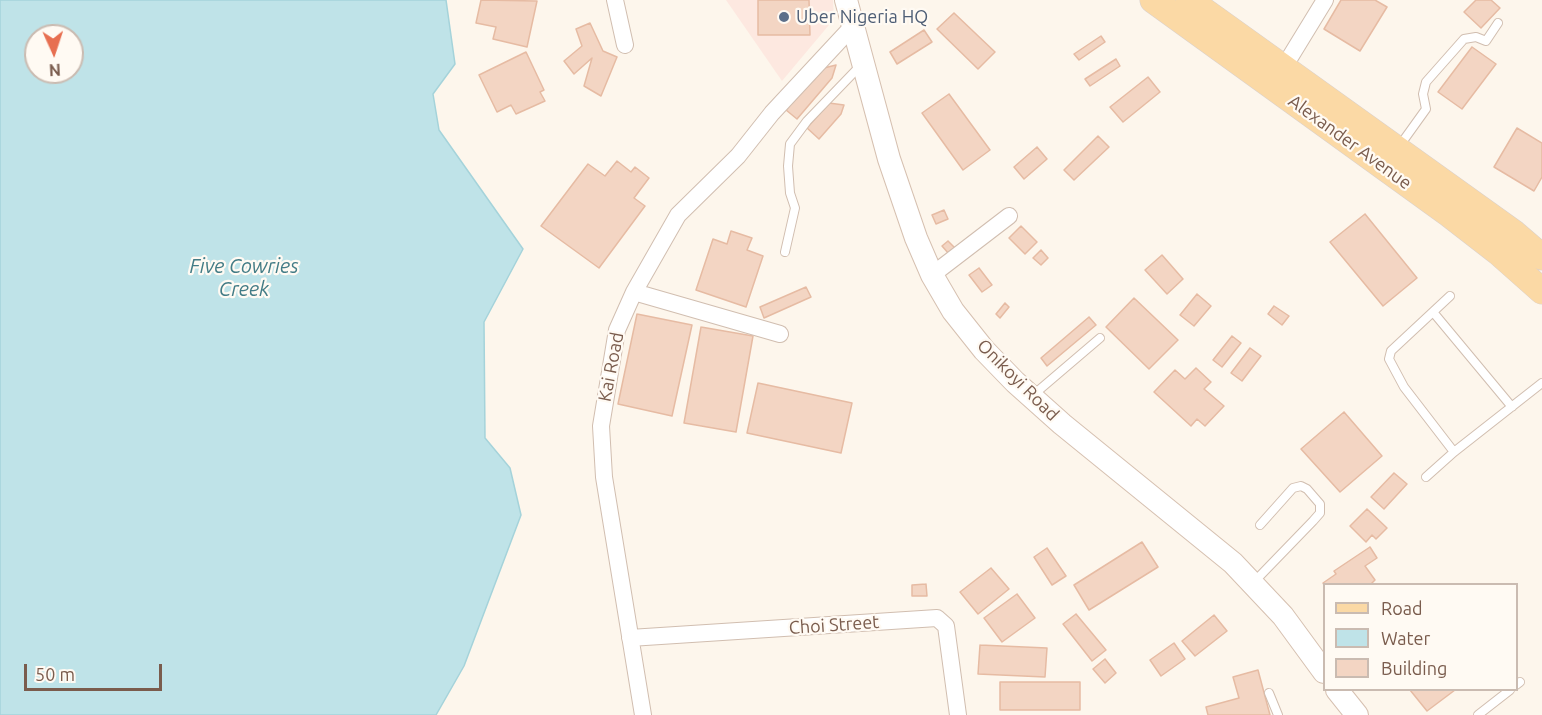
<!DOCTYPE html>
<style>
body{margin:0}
#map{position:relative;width:1542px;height:715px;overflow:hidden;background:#fdf6ec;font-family:Ubuntu,sans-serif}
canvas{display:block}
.legend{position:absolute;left:1323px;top:583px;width:195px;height:108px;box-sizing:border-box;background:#fffaf3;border:2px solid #cabbb1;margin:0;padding:8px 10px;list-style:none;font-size:18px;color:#7a5c4d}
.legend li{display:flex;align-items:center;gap:12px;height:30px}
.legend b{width:30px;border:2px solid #cabbb1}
.north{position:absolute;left:24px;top:24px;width:60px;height:60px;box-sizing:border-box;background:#fffaf3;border:2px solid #cabbb1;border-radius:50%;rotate:177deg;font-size:16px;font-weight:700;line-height:24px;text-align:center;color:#7a5c4d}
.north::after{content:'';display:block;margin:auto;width:21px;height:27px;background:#e76f51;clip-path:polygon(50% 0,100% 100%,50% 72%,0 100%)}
.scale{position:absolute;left:24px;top:664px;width:138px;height:27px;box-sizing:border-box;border:3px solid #7a5c4d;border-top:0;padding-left:8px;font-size:18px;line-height:21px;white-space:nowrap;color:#7a5c4d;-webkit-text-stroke:4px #fffaf3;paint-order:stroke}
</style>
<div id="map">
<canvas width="1542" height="715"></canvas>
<ul class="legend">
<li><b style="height:8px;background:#fbd9a5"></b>Road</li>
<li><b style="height:16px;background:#bfe3e8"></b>Water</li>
<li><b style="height:16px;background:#f3d5c3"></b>Building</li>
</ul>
<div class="north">N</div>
<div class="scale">50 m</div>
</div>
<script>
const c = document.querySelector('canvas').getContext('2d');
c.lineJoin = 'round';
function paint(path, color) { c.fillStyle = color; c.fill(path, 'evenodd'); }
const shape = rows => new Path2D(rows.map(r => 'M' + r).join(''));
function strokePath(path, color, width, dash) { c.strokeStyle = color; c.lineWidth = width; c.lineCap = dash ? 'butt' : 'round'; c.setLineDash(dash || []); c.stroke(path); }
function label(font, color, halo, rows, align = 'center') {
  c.font = font + ' Ubuntu,sans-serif'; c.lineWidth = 4.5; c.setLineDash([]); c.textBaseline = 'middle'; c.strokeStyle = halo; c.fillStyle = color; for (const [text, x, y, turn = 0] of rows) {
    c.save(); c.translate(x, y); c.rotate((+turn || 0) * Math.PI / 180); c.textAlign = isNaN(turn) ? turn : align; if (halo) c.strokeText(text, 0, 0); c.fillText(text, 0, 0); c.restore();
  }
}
paint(shape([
 [726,0,833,0,834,19,782,81]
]), '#fde8e0');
const water = shape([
 [0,0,446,0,455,64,433,94,439,130,523,249,484,322,485,438,510,468,521,515,464,666,436,715,0,715,0,0],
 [36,36,72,36,72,72,36,72,36,36]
]);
paint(water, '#bfe3e8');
strokePath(water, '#a5d3da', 1.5);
const building = shape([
 [481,0,537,1,527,47,493,39,496,27,476,23,481,0],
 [758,0,809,0,810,35,758,35,758,0],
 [1341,0,1375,0,1387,7,1360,51,1324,29,1341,0],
 [1476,0,1491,0,1500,8,1481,28,1464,12,1476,0],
 [954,13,995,52,978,69,937,29,954,13],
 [590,23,603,51,617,57,601,96,584,86,592,58,574,74,564,61,582,46,576,29,590,23],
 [924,30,932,42,897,64,890,52,924,30],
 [1101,36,1105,42,1079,60,1074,54,1101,36],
 [1472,47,1496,64,1462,109,1438,92,1472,47],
 [526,52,544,90,540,92,545,101,516,114,511,105,497,112,479,75,526,52],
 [1116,59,1120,66,1090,86,1085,79,1116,59],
 [836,65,832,78,797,119,786,110,820,69,836,65],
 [1148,77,1160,92,1123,122,1110,107,1148,77],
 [949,94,990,150,963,170,922,113,949,94],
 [829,103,844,105,841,114,819,139,807,128,829,103],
 [1517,128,1542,143,1542,177,1534,191,1494,167,1517,128],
 [1098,136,1109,147,1074,180,1064,170,1098,136],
 [1037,147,1047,159,1024,179,1014,167,1037,147],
 [617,161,631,172,635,167,649,178,634,198,645,206,599,268,541,226,588,164,605,176,617,161],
 [944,210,948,219,936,224,932,215,944,210],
 [1365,214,1417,278,1383,306,1330,242,1365,214],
 [1021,226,1037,242,1025,254,1009,238,1021,226],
 [731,231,752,238,747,250,763,256,746,307,696,290,713,239,727,244,731,231],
 [948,241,956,249,949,254,942,246,948,241],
 [1041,250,1048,258,1041,265,1033,258,1041,250],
 [1162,255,1183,279,1167,294,1145,270,1162,255],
 [979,268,992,285,982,292,969,275,979,268],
 [806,287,811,297,764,318,760,307,806,287],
 [1197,294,1211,306,1194,326,1180,315,1197,294],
 [1134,298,1178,340,1149,369,1106,327,1134,298],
 [1005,303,1009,307,1000,318,996,314,1005,303],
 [1274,306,1289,316,1282,325,1268,314,1274,306],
 [637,314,692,325,672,416,618,404,637,314],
 [1089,317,1096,325,1047,366,1041,358,1089,317],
 [701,327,753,336,736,432,684,423,701,327],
 [1232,336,1241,343,1222,367,1213,360,1232,336],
 [1250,348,1261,356,1242,381,1231,373,1250,348],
 [1196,368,1211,382,1204,389,1224,406,1205,426,1197,419,1191,426,1154,392,1175,370,1185,379,1196,368],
 [758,383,852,403,841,453,747,433,758,383],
 [1344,412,1382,456,1340,492,1301,449,1344,412],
 [1394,473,1407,484,1384,509,1371,497,1394,473],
 [1367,509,1387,528,1376,539,1372,535,1366,542,1350,526,1367,509],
 [1142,542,1158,567,1089,610,1074,585,1142,542],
 [1370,547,1377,558,1365,566,1375,580,1371,584,1324,585,1323,583,1336,574,1334,571,1370,547],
 [1047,548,1066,576,1052,585,1034,557,1047,548],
 [991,568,1009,589,978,614,960,592,991,568],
 [926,584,927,596,912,596,912,585,926,584],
 [1017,594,1035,618,1002,642,984,618,1017,594],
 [1076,614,1106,650,1092,661,1063,624,1076,614],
 [1214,615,1227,631,1195,656,1182,641,1214,615],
 [1174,643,1185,659,1161,676,1150,660,1174,643],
 [980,645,1047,648,1045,677,978,674,980,645],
 [1105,659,1116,673,1105,683,1093,669,1105,659],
 [1258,670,1270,715,1208,715,1206,707,1239,698,1233,677,1258,670],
 [1000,682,1080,682,1080,710,1000,710,1000,682],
 [1410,690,1455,690,1427,711,1410,690]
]);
paint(building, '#f3d5c3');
strokePath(building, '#e6bba3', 1.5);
const lane = shape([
 [1398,148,1426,109,1423,94,1426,82,1464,39,1476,37,1486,41,1498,23],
 [785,252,795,208,790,193,788,166,790,144,807,121,861,65],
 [1450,296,1391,351,1389,359,1404,387,1454,452],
 [1433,312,1512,407],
 [1032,396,1100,338],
 [1426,477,1454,452,1542,383],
 [1253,583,1313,521,1320,513,1320,504,1307,489,1301,486,1293,488,1260,525],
 [1516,685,1520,682],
 [1269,693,1278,715],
 [1478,715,1510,690]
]);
const street = shape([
 [615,0,625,45],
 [1284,67,1325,0],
 [932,275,1009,216],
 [634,292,780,334],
 [630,638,937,618,946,626,958,715],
 [643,715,604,477,601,426,617,330,634,292,678,215,738,156,772,113,852,27]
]);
const secondary = shape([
 [846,0,889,159,916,238,932,275,953,311,984,350,1015,382,1062,424,1233,563,1283,616,1324,672],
 [1337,690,1357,715]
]);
const primary = shape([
 [1153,0,1449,214,1498,252,1542,291],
 [1189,0,1514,233,1542,257]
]);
strokePath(lane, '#d1beb0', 10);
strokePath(street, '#d1beb0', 18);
strokePath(secondary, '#d6c0b0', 24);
strokePath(primary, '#dad1cd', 27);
strokePath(lane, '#fff', 8);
strokePath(street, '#fff', 16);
strokePath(secondary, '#fff', 22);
strokePath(primary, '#fbd9a5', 26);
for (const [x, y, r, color] of [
 [784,17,6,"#5c6f8a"]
]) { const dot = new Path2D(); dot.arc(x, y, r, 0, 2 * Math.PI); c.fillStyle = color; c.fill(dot); strokePath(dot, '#fffaf3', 2); }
label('18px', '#4e5e75', '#fffaf3', [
 ["Uber Nigeria HQ",796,17]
], 'left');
label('18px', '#7a5c4d', '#fffaf3', [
 ["Alexander Avenue",1350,142,36],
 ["Kai Road",611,367,-79],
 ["Onikoyi Road",1018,380,45],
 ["Choi Street",834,625,-4]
]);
label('italic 20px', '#437c86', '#fffaf3', [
 ["Five Cowries",244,266],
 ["Creek",244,289]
]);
</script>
